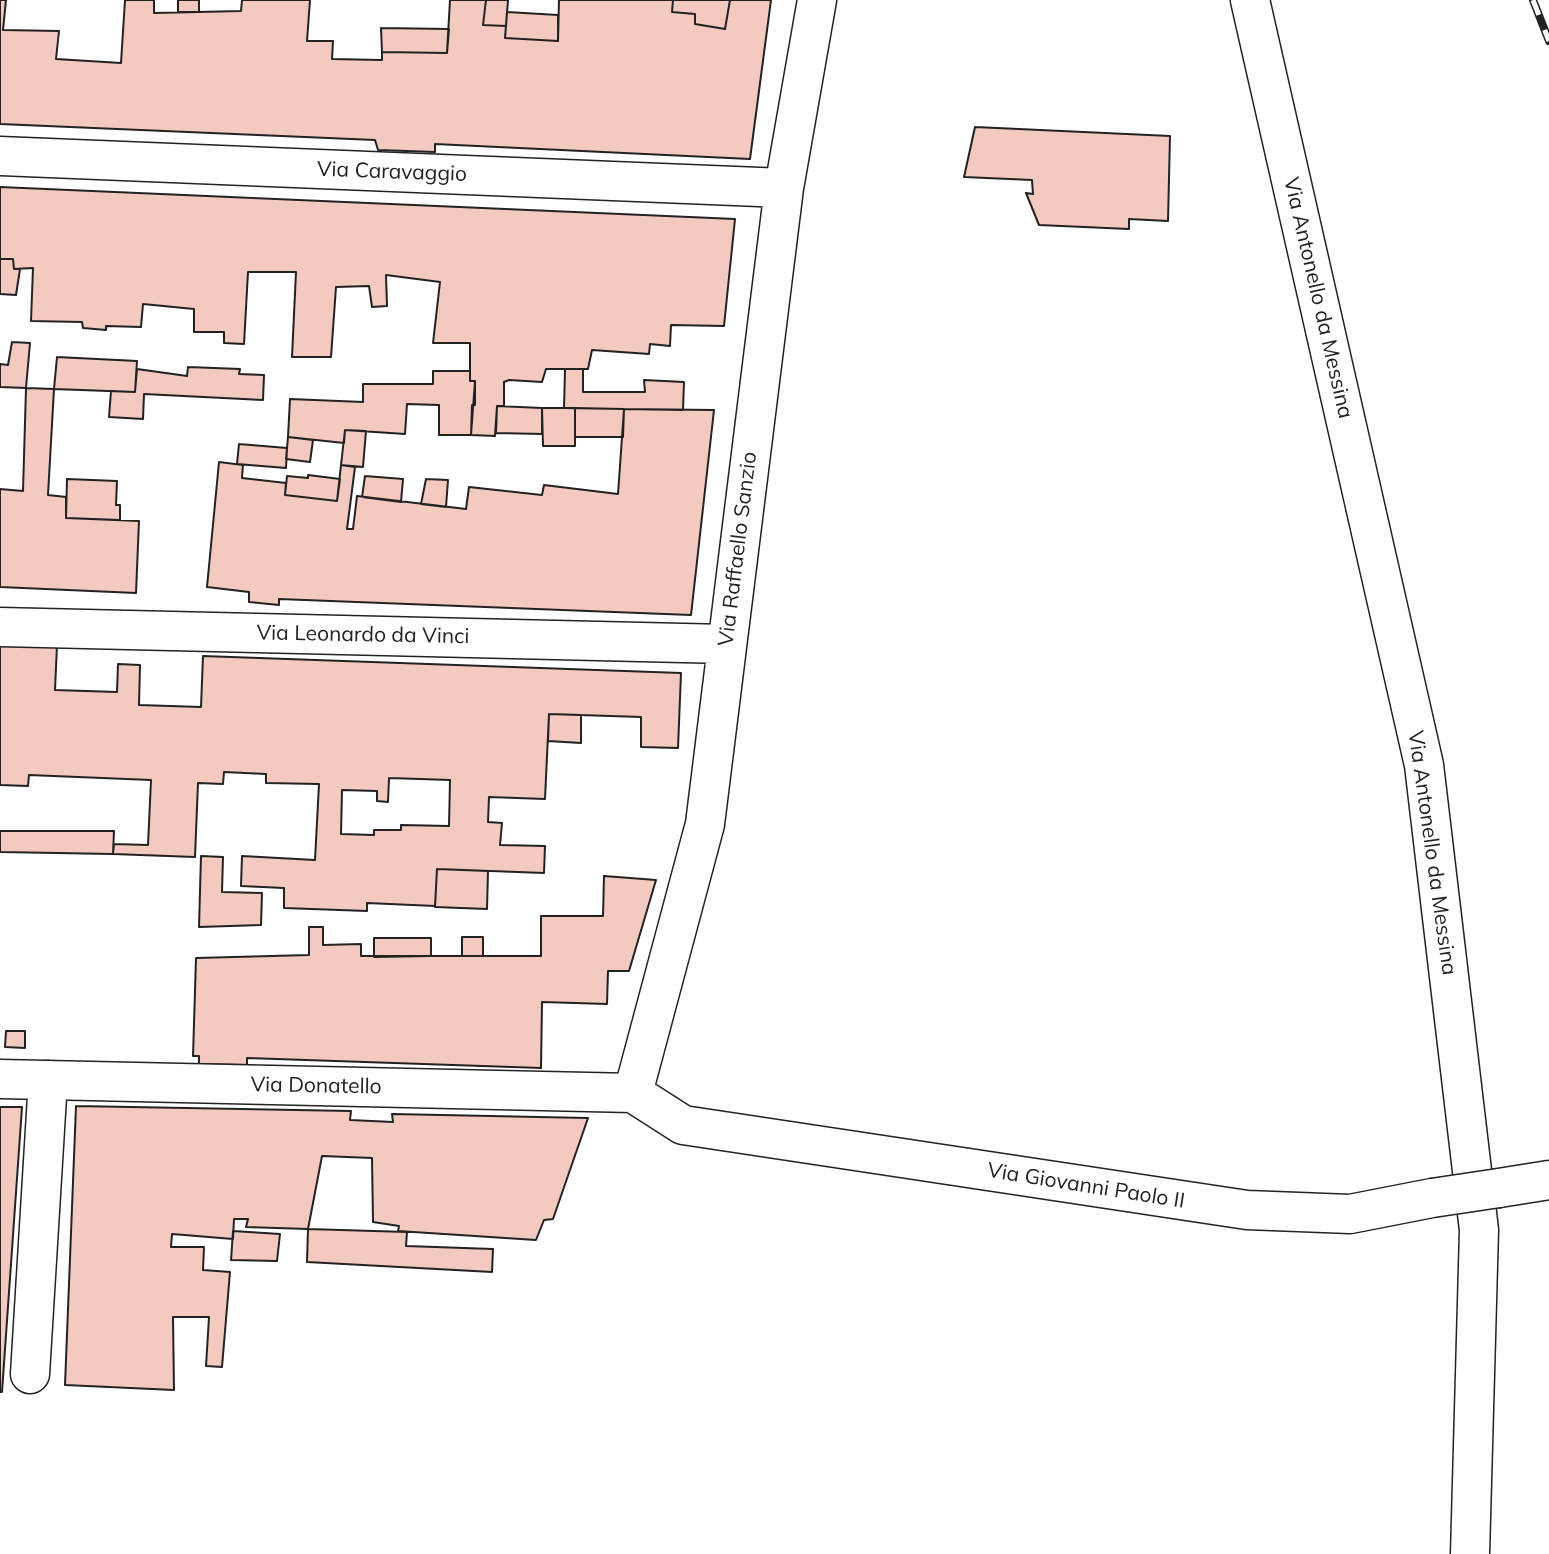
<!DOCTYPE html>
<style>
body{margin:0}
canvas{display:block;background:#fff}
</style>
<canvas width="1549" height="1554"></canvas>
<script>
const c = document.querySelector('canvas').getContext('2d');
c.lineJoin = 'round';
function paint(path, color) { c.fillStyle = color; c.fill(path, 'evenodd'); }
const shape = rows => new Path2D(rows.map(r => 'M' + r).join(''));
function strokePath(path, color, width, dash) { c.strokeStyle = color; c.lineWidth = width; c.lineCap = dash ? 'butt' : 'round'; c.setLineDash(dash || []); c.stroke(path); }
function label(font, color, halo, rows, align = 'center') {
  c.font = font + ' Mulish,sans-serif'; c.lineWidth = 5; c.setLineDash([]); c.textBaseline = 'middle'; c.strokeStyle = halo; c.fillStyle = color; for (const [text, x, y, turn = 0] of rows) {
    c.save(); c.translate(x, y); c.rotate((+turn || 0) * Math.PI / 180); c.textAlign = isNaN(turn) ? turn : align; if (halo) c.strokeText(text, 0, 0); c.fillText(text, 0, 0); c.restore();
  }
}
const building = shape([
 [0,0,6,0,3,30,59,31,56,59,121,63,125,0,154,0,154,13,241,11,242,0,310,0,307,41,333,41,332,59,382,60,382,52,447,53,450,0,486,0,483,25,506,26,505,38,558,41,559,0,673,0,672,12,695,14,695,24,725,29,730,0,771,0,750,159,435,144,435,152,378,150,375,140,0,124,0,0],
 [178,0,199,0,199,12,178,12,178,0],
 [486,0,508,0,506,26,483,25,486,0],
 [673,0,730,0,725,29,695,24,695,14,672,12,673,0],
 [507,12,558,15,558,41,505,38,507,12],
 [381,28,449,29,447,53,382,52,381,28],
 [975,127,1170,136,1168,221,1129,219,1129,229,1039,225,1026,193,1033,194,1032,180,964,177,975,127],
 [0,187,735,219,724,326,671,325,670,346,650,344,649,354,592,350,588,369,546,369,542,382,509,380,504,382,504,406,497,406,495,436,471,435,472,405,475,405,475,381,470,381,470,343,433,343,440,282,386,275,387,306,372,307,369,286,336,287,331,357,292,357,296,272,248,272,244,344,224,343,224,332,194,332,194,309,143,304,141,327,106,326,106,330,83,328,82,322,31,321,33,268,14,269,13,259,0,259,0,187],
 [0,259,13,259,14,269,20,269,16,295,0,294,0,259],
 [12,342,30,343,26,388,0,387,0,364,8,365,12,342],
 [57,357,137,361,135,392,54,389,57,357],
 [188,367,240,369,239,374,264,375,263,400,144,394,143,419,109,417,111,391,135,392,137,369,187,376,188,367],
 [565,369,583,369,583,392,645,392,644,380,684,382,683,410,564,408,565,369],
 [433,371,470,371,470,381,475,381,471,435,439,435,439,405,407,404,405,434,345,430,344,443,288,437,290,399,363,402,363,384,433,384,433,371],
 [26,388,54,389,48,495,66,497,66,518,139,521,136,593,0,587,0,489,23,491,26,388],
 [497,406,542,408,542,434,496,433,497,406],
 [542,408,575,408,575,446,543,446,542,408],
 [575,408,624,409,623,437,575,437,575,408],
 [624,409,714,410,691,615,279,599,279,605,249,602,249,592,207,587,219,462,243,465,242,478,286,483,285,495,337,501,341,465,355,467,347,529,353,529,357,496,466,509,469,487,542,495,544,485,618,494,624,409],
 [345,430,366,431,363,467,341,465,345,430],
 [288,437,313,440,310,462,286,459,288,437],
 [239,444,287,448,286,468,237,464,239,444],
 [308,475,340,479,337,501,285,495,287,476,308,478,308,475],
 [365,476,403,479,401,502,362,497,365,476],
 [67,479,117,481,116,505,120,505,120,520,66,518,67,479],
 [426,479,448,480,446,507,421,504,426,479],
 [0,643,57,645,55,690,117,692,118,664,140,665,139,705,201,707,203,656,681,673,678,748,641,747,641,717,549,714,545,799,489,797,488,822,502,823,500,845,545,846,544,873,437,869,435,906,367,903,367,911,284,908,284,888,241,886,242,856,315,860,319,784,266,783,266,774,224,772,223,784,198,783,195,857,113,854,114,844,148,845,151,780,29,775,28,786,0,785,0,643],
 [389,778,450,780,449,826,401,825,401,830,374,830,374,835,341,834,342,790,377,791,377,801,388,802,389,778],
 [549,714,581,715,581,743,548,741,549,714],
 [0,831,114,831,113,854,0,852,0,831],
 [201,856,223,857,222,892,262,893,261,925,199,927,201,856],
 [437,869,488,871,487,909,435,907,437,869],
 [604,876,656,880,629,971,608,971,607,1004,542,1002,541,1068,247,1058,247,1065,199,1064,199,1056,193,1056,196,958,309,955,309,927,323,927,323,945,361,944,361,956,541,956,541,916,603,916,604,876],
 [462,937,483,937,483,956,462,956,462,937],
 [374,938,431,938,431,956,374,957,374,938],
 [6,1031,25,1031,25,1048,5,1047,6,1031],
 [76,1106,351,1111,350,1120,393,1122,392,1114,588,1118,553,1219,544,1220,536,1240,398,1231,399,1226,373,1222,372,1158,322,1156,308,1229,246,1227,248,1219,234,1219,233,1239,172,1234,171,1247,204,1247,203,1270,230,1272,222,1367,206,1366,209,1317,173,1317,174,1390,65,1385,76,1106],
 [0,1107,22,1107,2,1392,0,1392,0,1107],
 [308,1229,407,1232,406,1246,493,1249,492,1272,307,1262,308,1229],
 [233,1231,280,1234,277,1261,231,1260,233,1231]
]);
paint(building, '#f3c9c0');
strokePath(building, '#222', 2);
const minor = shape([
 [1250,0,1424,765,1479,1230,1470,1554],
 [0,156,784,188],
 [0,627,726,644],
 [0,1079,633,1093],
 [633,1093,705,824,784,188,817,0],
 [633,1093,683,1125,1247,1210,1350,1214,1432,1198],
 [1499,1188,1549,1180],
 [30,1374,48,1080]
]);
strokePath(minor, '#222', 41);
strokePath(minor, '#fff', 38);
const rail = shape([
 [1533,0,1549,41]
]);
strokePath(rail, '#222', 8);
strokePath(rail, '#fff', 5, [16]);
const minorBridge = shape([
 [1432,1198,1499,1188]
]);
strokePath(minorBridge, '#222', 41, []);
strokePath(minorBridge, '#fff', 38);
label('21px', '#222', '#fff', [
 ["Via Caravaggio",392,172,2],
 ["Via Antonello da Messina",1318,298,77],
 ["Via Raffaello Sanzio",738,549,-83],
 ["Via Leonardo da Vinci",363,635,1],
 ["Via Antonello da Messina",1432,853,82],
 ["Via Donatello",316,1086,1],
 ["Via Giovanni Paolo II",1086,1186,9]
]);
</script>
